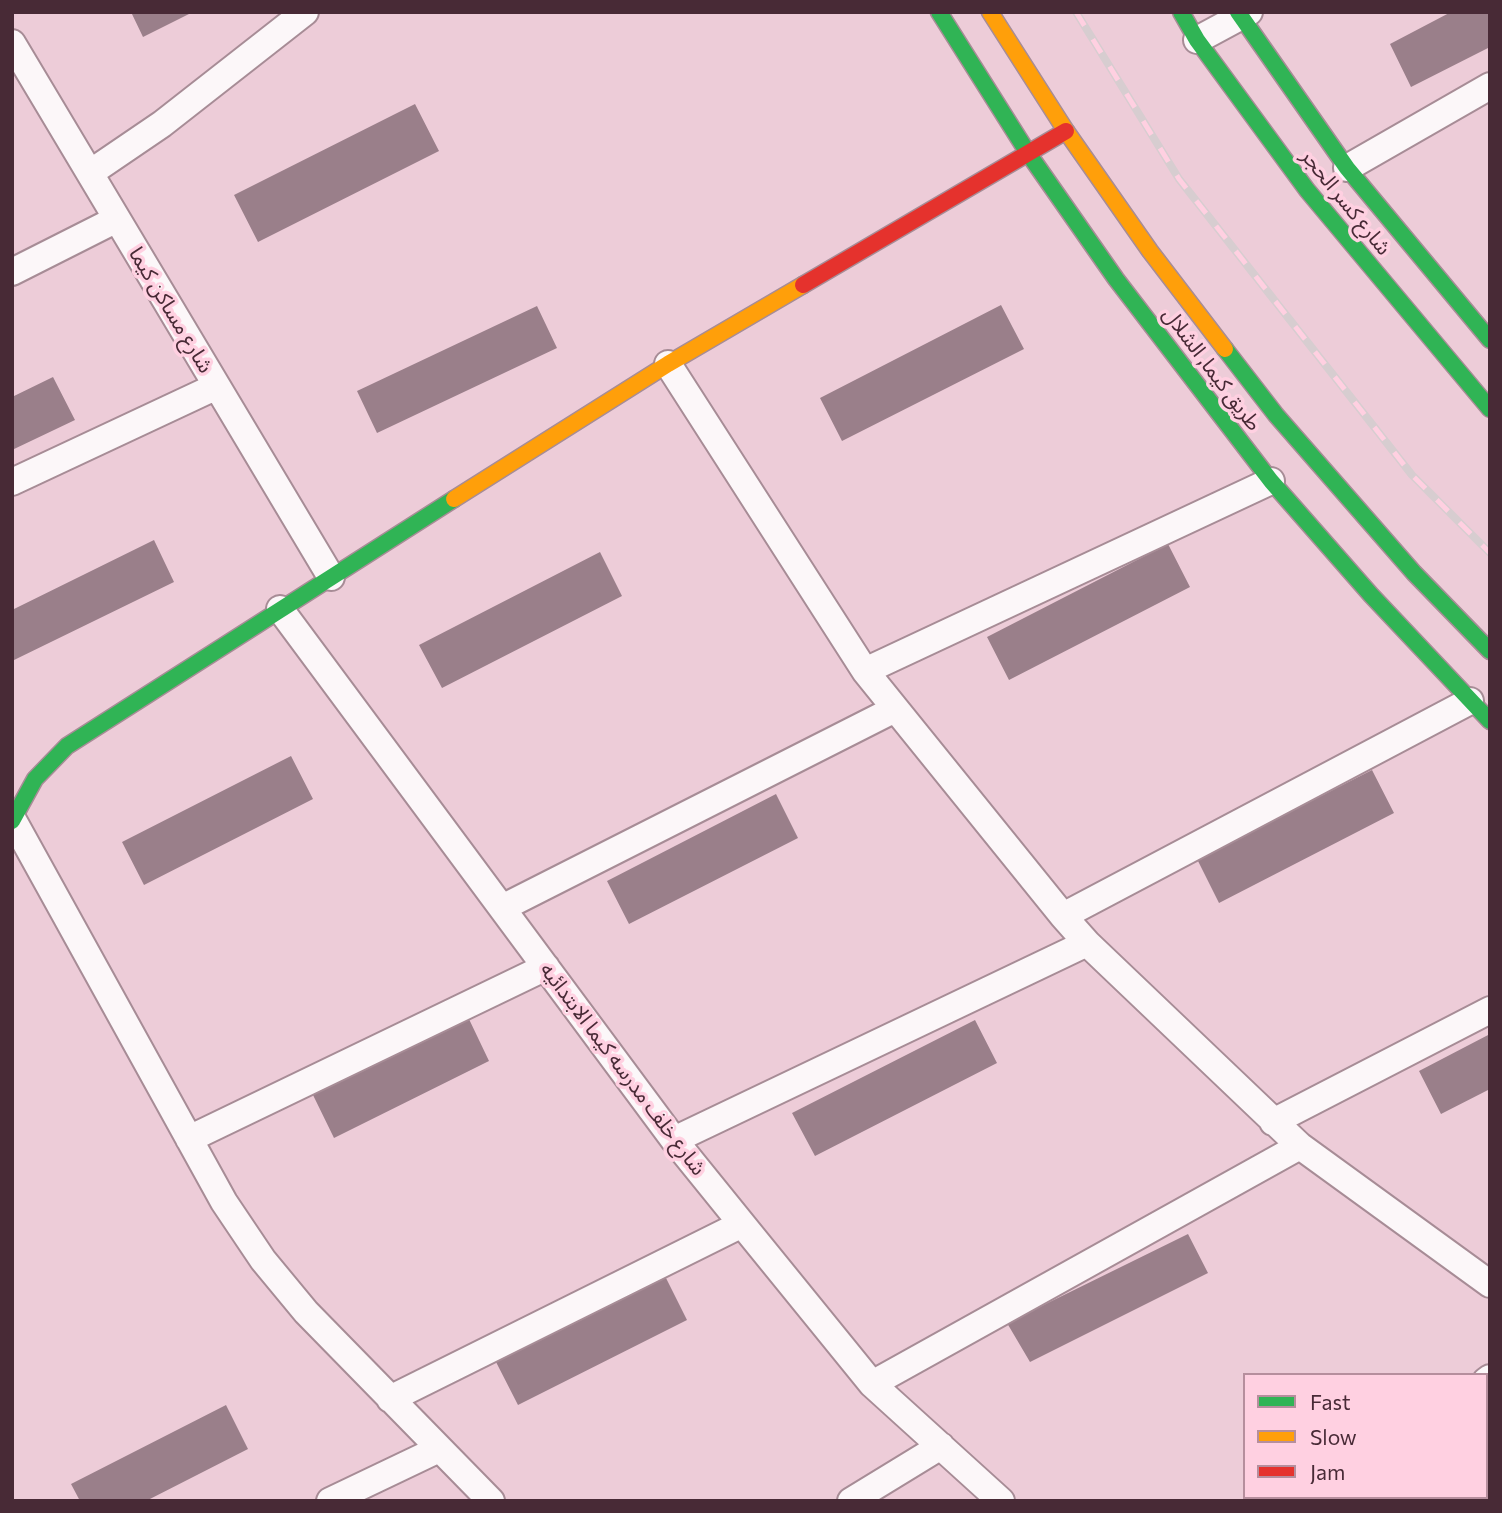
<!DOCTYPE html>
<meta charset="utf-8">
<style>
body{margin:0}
#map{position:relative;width:1502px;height:1513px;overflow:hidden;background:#edccd8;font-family:Commissioner,sans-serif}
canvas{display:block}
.frame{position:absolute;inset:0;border:14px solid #482a36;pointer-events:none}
.legend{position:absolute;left:1243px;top:1373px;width:245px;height:126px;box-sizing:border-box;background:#ffd0e1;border:2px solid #b68e9d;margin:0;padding:9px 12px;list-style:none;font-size:21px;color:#482a36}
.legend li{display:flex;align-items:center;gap:14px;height:35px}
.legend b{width:35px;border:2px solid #b68e9d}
</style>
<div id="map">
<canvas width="1502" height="1513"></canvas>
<div class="frame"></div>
<ul class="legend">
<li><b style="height:9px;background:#30b455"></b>Fast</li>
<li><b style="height:9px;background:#ff9f0a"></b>Slow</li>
<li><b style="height:9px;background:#e5322d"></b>Jam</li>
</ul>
</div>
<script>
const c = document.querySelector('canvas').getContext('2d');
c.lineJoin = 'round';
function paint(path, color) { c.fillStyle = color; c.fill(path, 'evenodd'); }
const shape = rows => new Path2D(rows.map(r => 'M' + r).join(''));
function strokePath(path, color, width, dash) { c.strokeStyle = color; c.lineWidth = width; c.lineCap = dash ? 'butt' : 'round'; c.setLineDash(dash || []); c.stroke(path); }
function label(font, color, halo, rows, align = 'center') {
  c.font = font + ' Commissioner,"Noto Sans Arabic",sans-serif'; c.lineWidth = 7; c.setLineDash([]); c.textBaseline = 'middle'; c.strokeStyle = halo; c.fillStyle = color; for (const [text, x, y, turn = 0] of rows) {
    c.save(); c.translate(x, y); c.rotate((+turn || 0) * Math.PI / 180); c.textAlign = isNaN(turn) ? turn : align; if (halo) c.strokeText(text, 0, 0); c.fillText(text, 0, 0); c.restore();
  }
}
paint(shape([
 [131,12,193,12,143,37],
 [1451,12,1490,12,1490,47,1411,87,1390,44],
 [415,104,439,151,258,242,234,195],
 [1001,305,1024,349,842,441,820,398],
 [537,306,557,348,377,433,357,391],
 [53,377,75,420,12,450,12,397],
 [154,540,174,582,12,661,12,610],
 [1168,544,1190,587,1009,680,987,637],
 [600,552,622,596,442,688,419,645],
 [291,756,313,799,144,885,122,842],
 [1372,770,1394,813,1219,903,1197,859],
 [776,794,798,838,629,924,607,881],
 [468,1017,489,1061,334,1138,313,1095],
 [975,1020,997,1063,815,1156,792,1113],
 [1490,1034,1490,1089,1441,1114,1419,1071],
 [1188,1234,1208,1273,1030,1362,1007,1323],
 [665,1276,687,1320,518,1405,496,1362],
 [226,1405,248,1449,146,1501,80,1501,71,1484],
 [1336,1497,1444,1497,1437,1501,1329,1501]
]), '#9a7f8a');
const street = shape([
 [1197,40,1249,12],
 [12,43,331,577],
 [1347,168,1490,86],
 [90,173,162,124,305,12],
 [12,272,117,219],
 [668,364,865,671,1063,916,1087,943,1300,1146,1490,1284],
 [12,482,217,386],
 [280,609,674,1140,742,1224,872,1384,1001,1501],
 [865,671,1271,481],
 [13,820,224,1202,263,1260,306,1312,491,1501],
 [502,908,895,709],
 [1063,916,1470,701],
 [1273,1122,1490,1010],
 [189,1139,546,967],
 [674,1140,1087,943],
 [1486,1381,1490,1378],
 [872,1384,1300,1146],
 [390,1399,742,1224],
 [330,1501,439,1449],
 [851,1501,941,1446],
 [1299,1501,1305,1497]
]);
const fast = shape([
 [939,12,1028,153,1116,279,1271,481,1371,595,1490,721],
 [1181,12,1197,40,1307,190,1490,409],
 [1238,12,1347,168,1490,340],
 [1225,349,1276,415,1414,573,1490,651],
 [12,821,35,779,67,746,454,499]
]);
const slow = shape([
 [990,12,1066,131,1150,251,1225,349],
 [454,499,668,364,803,285]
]);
const jam = shape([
 [803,285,1066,131]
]);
strokePath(street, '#a78c96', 30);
strokePath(fast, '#a78c96', 19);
strokePath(slow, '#a78c96', 19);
strokePath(jam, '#a78c96', 19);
strokePath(street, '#fcf7f9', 26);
strokePath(fast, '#30b455', 16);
strokePath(slow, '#ff9f0a', 16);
strokePath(jam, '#e5322d', 16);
const rail = shape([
 [1076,12,1179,179,1412,475,1490,553]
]);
strokePath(rail, '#d7cdd0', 8);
strokePath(rail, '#ffd0e1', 5, [16]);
label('21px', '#482a36', '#ffd0e1', [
 ["شارع كسر الحجر",1346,202,51],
 ["شارع مساكن كيما",171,310,59],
 ["طريق كيما, الشلال",1212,369,53],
 ["شارع خلف مدرسه كيما الابتدائيه",623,1069,53]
]);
</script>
